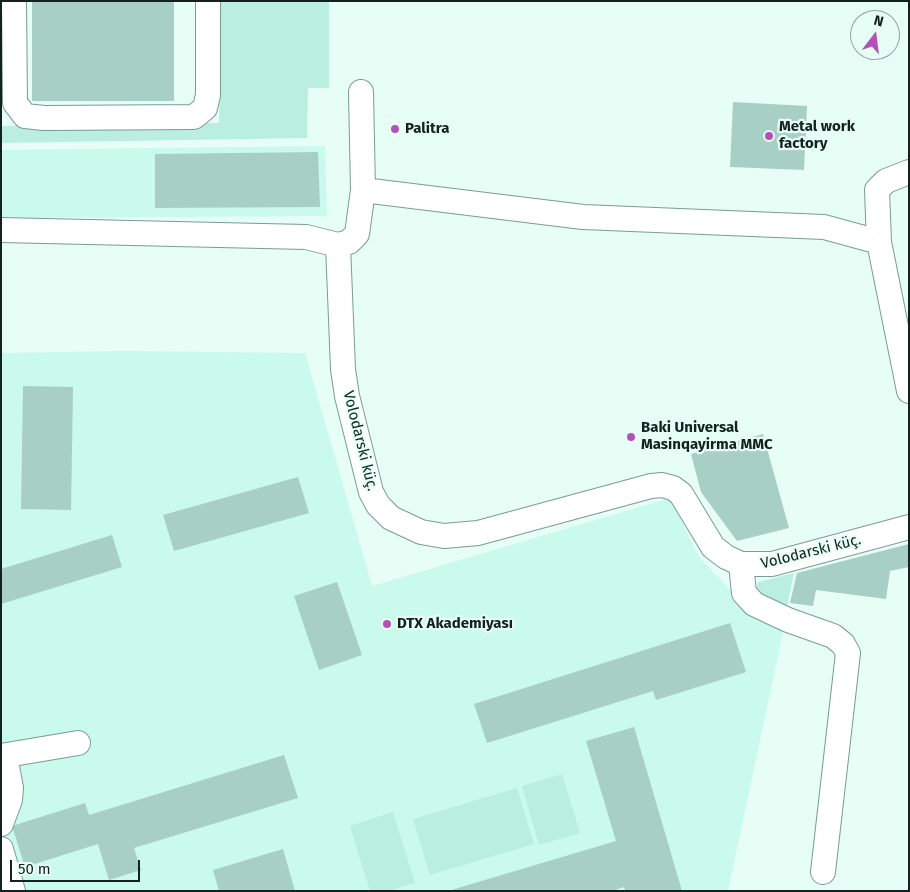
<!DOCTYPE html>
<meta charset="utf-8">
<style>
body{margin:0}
#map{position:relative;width:910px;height:892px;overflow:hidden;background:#e6fef6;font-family:"Fira Sans",sans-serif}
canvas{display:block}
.frame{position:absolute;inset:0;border:2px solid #13221e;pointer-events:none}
.north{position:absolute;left:850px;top:10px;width:50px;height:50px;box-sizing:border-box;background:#e6fef6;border:1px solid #92a6a0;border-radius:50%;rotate:15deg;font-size:14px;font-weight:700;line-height:20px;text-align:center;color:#13221e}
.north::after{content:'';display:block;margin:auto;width:18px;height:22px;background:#b251b8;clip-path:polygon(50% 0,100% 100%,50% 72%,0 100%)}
.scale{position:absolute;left:10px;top:860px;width:130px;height:22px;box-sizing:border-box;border:2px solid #13221e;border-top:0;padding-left:6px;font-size:15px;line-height:18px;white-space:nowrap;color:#13221e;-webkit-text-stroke:4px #e6fef6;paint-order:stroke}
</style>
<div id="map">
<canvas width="910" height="892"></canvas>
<div class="frame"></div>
<div class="north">N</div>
<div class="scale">50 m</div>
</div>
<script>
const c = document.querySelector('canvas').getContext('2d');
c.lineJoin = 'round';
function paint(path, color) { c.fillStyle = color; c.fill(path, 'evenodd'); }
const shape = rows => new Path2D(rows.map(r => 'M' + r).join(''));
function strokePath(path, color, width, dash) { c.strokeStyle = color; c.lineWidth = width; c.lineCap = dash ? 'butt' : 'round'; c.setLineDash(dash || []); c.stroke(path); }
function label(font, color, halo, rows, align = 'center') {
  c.font = font + ' "Fira Sans",sans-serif'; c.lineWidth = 4.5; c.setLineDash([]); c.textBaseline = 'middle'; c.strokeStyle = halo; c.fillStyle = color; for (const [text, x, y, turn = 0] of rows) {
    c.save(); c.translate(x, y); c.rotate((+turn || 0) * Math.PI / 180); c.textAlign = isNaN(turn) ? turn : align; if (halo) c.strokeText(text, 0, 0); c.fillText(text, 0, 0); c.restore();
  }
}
paint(shape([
 [325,146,327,216,1,218,1,150],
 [124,351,305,353,372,586,670,498,699,557,760,621,784,627,728,891,1,891,1,353]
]), '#c9faeb');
paint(shape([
 [221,1,329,1,329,88,308,88,307,138,1,143,1,126,219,123],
 [794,573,786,611,756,591,758,582],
 [562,774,580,833,539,845,522,786],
 [517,788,534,844,430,875,413,819],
 [393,812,415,883,388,891,370,891,350,826]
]), '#baefe0');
paint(shape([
 [32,1,174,1,174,101,32,101],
 [733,102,807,106,804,170,730,167],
 [318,152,320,207,155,208,155,154],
 [23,386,73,387,71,510,21,509],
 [763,434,789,528,737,541,701,492,691,454],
 [298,477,309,513,174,551,163,515],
 [112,535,122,567,1,604,1,569],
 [909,544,909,567,890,571,886,599,816,590,813,606,790,603,797,573],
 [337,582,362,655,319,670,294,596],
 [730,623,746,672,656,700,653,691,487,743,474,704],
 [634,727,682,891,625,891,624,887,612,891,448,891,616,841,586,741],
 [284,755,298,798,134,848,141,870,109,880,98,844,25,867,12,826,85,803,89,815],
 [283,849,295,891,219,891,213,870]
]), '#a8cfc3');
const minor = shape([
 [14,1,15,103,25,116,44,118,194,117,205,108,208,95,208,1],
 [909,172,886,181,877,190,879,242,909,391],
 [363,190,583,217,824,227,879,242],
 [1,230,306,237,338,245,343,369,347,396,371,492,378,505,391,518,421,532,444,536,478,533,651,486,662,485,673,488,681,494,713,547,726,557,741,564,772,564,909,527],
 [338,245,349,242,357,234,363,190,361,92],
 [741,564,744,593,754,604,788,620,833,636,843,644,848,653,823,872],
 [1,756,78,743],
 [1,824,10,800,11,788,5,756],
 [1,849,13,891]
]);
strokePath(minor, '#789d92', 26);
strokePath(minor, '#fff', 24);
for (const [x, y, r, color] of [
 [395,129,5,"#b251b8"],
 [769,136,5,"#b251b8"],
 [631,437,5,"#b251b8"],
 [387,624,5,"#b251b8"]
]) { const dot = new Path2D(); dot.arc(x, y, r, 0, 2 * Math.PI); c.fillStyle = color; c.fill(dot); strokePath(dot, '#e6fef6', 2); }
label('bold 15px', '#13221e', '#e6fef6', [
 ["Metal work",779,127],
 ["factory",779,144],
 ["Palitra",405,129],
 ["Baki Universal",641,428],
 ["Masinqayirma MMC",641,445],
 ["DTX Akademiyası",397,624]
], 'left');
label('15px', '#13221e', '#e6fef6', [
 ["Volodarski küç.",360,441,76],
 ["Volodarski küç.",811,552,-14]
]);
</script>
